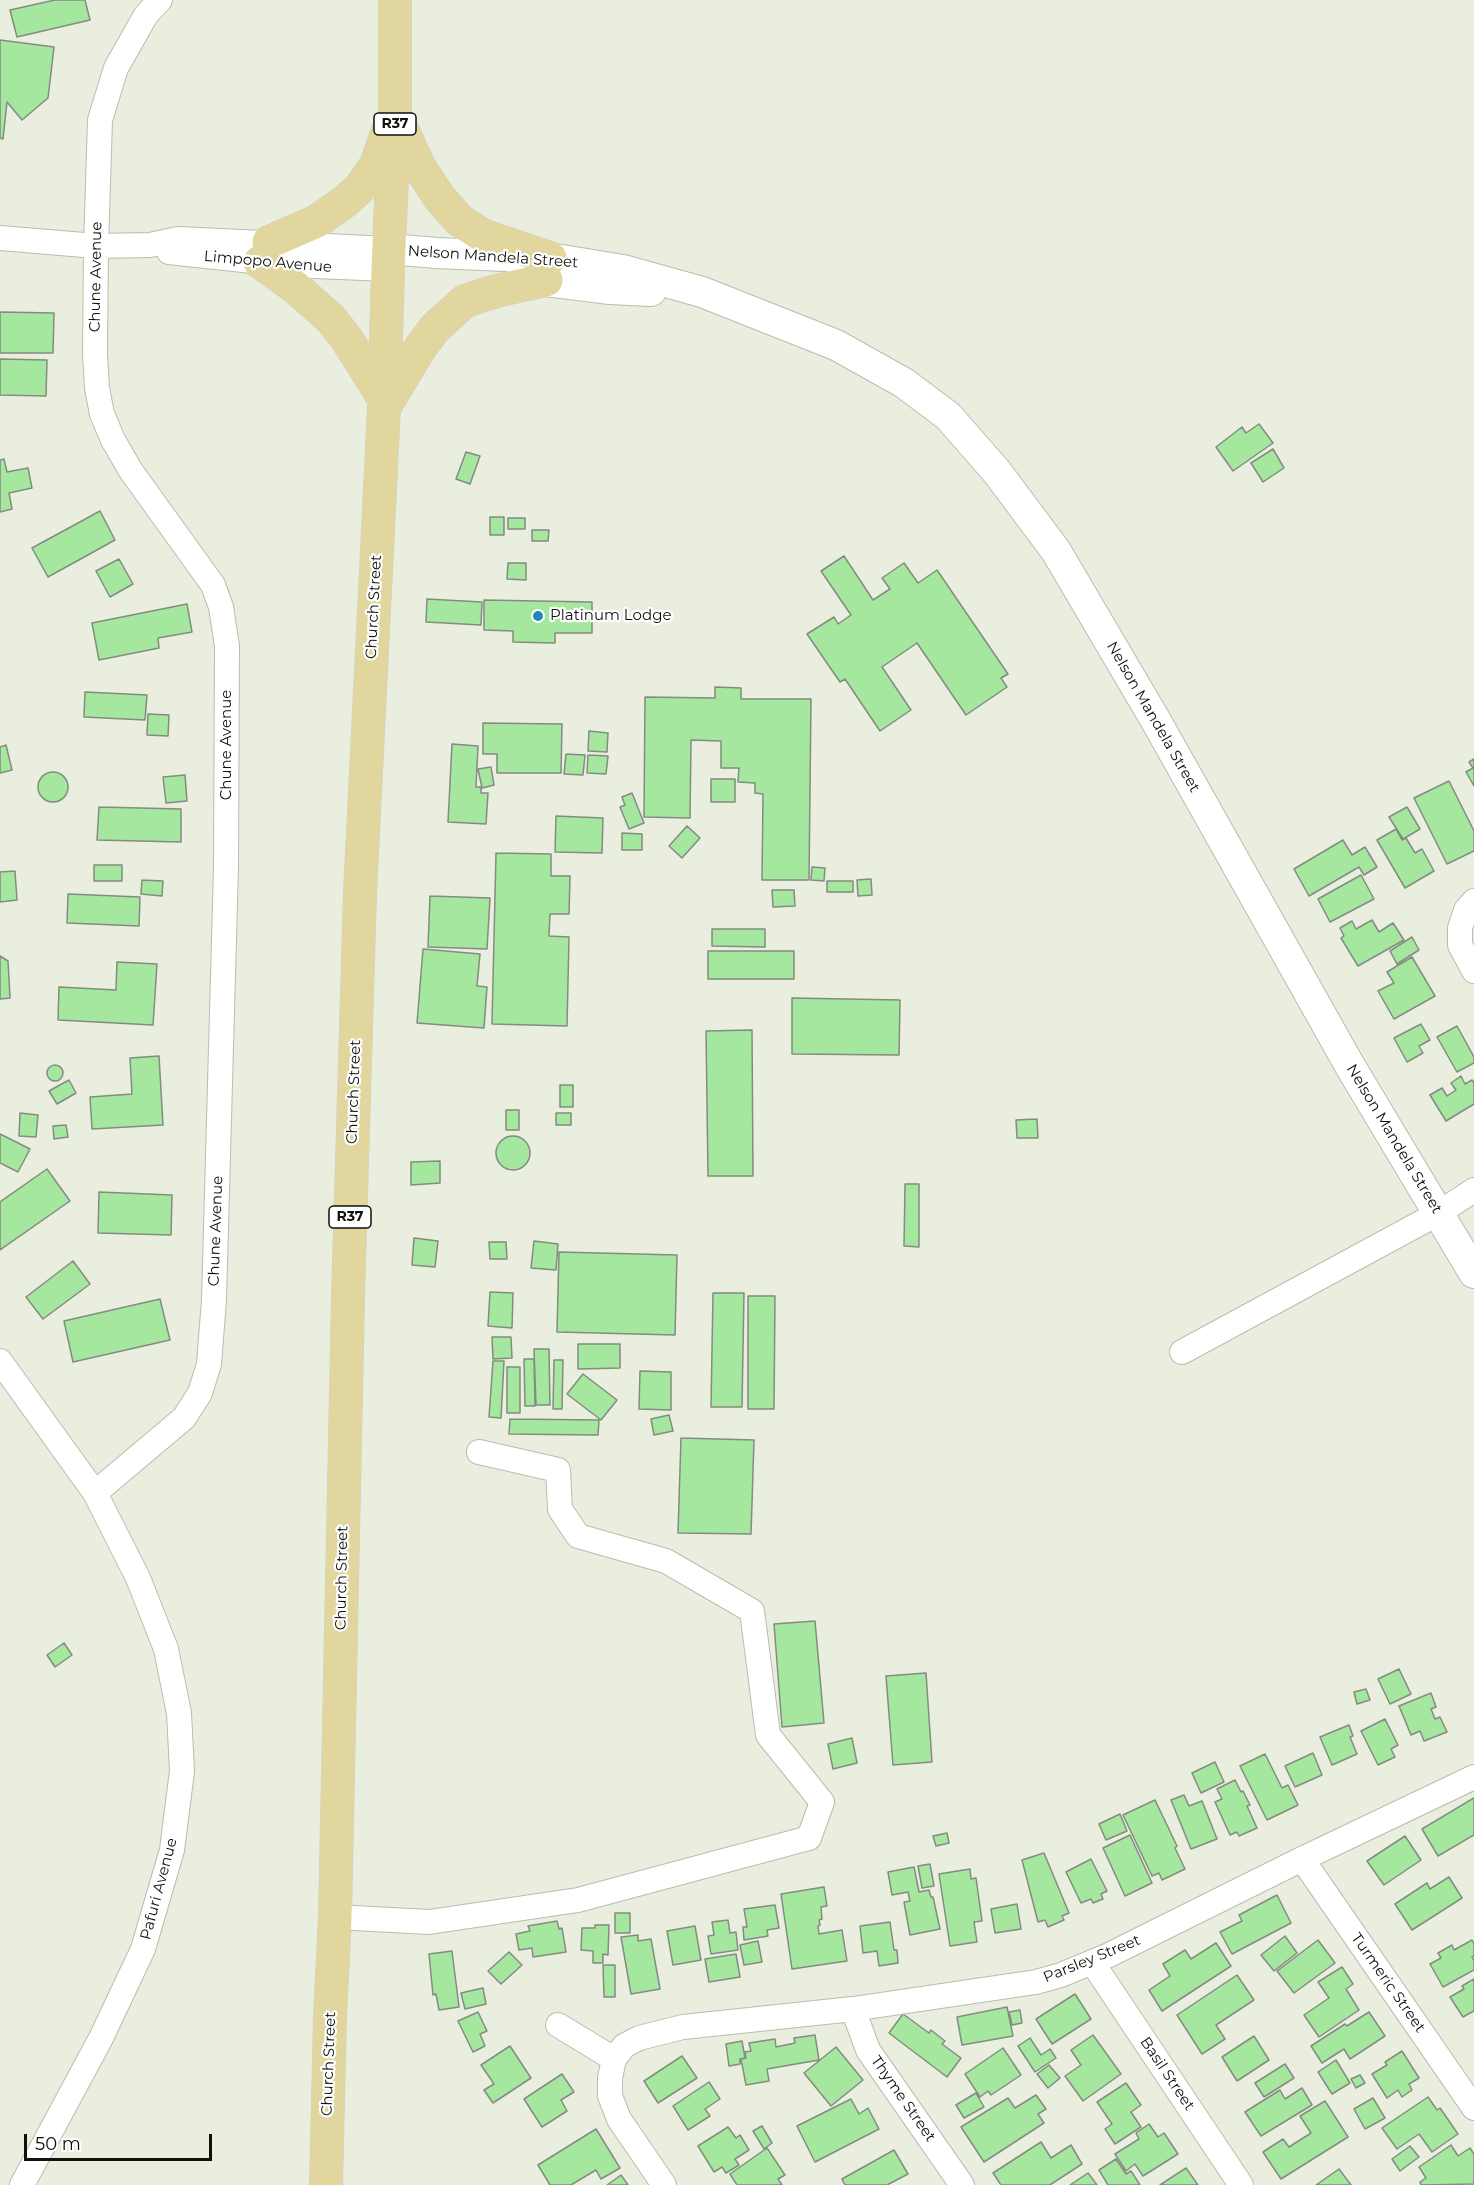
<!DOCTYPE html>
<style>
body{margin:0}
#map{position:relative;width:1474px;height:2185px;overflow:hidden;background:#e9eedf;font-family:Montserrat,sans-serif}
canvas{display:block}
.scale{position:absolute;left:24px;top:2134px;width:188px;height:27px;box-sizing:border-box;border:3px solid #0f110c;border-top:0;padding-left:8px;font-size:18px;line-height:21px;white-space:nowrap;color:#0f110c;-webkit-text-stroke:4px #fff;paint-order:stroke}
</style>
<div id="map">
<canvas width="1474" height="2185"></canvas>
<div class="scale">50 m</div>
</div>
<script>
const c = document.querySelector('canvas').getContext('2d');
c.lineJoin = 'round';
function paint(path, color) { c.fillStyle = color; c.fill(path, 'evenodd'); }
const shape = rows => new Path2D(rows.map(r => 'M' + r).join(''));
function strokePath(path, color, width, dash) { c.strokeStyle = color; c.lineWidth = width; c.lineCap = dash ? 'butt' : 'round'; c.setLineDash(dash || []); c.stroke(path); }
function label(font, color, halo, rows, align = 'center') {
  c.font = font + ' Montserrat,sans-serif'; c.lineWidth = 4.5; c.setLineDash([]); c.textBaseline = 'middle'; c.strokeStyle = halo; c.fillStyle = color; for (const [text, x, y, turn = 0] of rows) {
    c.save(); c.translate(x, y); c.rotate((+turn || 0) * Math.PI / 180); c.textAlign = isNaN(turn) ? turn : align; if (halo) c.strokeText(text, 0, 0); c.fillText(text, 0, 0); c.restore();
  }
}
const building = shape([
 [55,0,85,0,90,20,17,37,10,10,55,0],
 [0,40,54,47,48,98,22,120,7,102,3,139,0,138,0,40],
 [0,312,54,313,53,353,0,353,0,312],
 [0,359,47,360,46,396,0,395,0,359],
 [1259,424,1273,443,1233,471,1216,447,1242,427,1246,433,1259,424],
 [1273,449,1284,468,1263,482,1251,463,1273,449],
 [466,452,480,456,470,484,456,479,466,452],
 [4,459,7,472,28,468,32,488,9,493,12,509,0,512,0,460,4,459],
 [100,511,115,540,48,577,32,548,100,511],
 [490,517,504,517,504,535,490,535,490,517],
 [508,518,525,518,525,529,508,529,508,518],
 [532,530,549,530,548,541,532,541,532,530],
 [844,556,873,600,890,589,882,578,904,563,918,583,937,570,1008,674,1001,678,1007,687,966,715,917,643,882,667,911,710,880,731,845,679,840,682,807,634,834,617,838,624,851,615,821,571,844,556],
 [119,559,133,584,110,597,96,571,119,559],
 [508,563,526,563,526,580,507,579,508,563],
 [427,599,482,602,481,625,426,622,427,599],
 [484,600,592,602,592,633,555,633,555,643,513,642,513,631,484,630,484,600],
 [187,604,192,632,158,638,159,648,99,660,92,623,187,604],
 [715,687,741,688,741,699,811,699,809,880,762,880,763,794,755,793,755,783,738,782,739,768,721,768,721,741,691,740,690,818,644,817,645,697,715,698,715,687],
 [85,692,147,695,145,720,84,717,85,692],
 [148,714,169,715,168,736,147,735,148,714],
 [483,723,562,724,561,773,497,773,497,754,483,754,483,723],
 [589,731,608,733,607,752,588,751,589,731],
 [452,744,478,746,476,787,481,787,481,793,488,793,486,824,448,822,452,744],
 [6,745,12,770,0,773,0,747,6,745],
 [566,754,585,755,583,775,564,774,566,754],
 [588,755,608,756,606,774,587,773,588,755],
 [1474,759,1474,786,1466,772,1473,768,1469,762,1474,759],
 [491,767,494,785,482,788,478,769,491,767],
 '38 787a15 15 0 1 1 30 0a15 15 0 1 1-30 0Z',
 [185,775,187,801,166,803,163,777,185,775],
 [711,779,735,779,735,802,711,802,711,779],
 [1449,781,1474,831,1474,851,1447,864,1414,798,1449,781],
 [632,793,644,823,629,829,620,807,625,805,622,797,632,793],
 [99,807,181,809,181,842,97,840,99,807],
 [1407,807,1420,829,1403,839,1389,817,1407,807],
 [556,816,603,818,602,853,555,852,556,816],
 [687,826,700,838,682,858,669,846,687,826],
 [1396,829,1402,840,1406,838,1415,853,1422,849,1434,871,1405,888,1377,840,1396,829],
 [622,833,642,834,642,850,622,850,622,833],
 [1343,840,1352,855,1365,847,1377,867,1364,875,1359,867,1309,896,1294,869,1343,840],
 [496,853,551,854,551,876,570,876,569,914,550,914,549,936,569,937,567,1026,492,1024,496,853],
 [94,865,122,865,122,881,94,881,94,865],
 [812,867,825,868,824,881,811,880,812,867],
 [15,871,17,900,0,902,0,872,15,871],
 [1361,875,1374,899,1330,922,1318,899,1361,875],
 [871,879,872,895,858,896,857,880,871,879],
 [142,880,163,881,162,896,141,894,142,880],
 [827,881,853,881,853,892,827,892,827,881],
 [772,890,794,890,795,906,773,907,772,890],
 [68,894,140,897,139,926,67,923,68,894],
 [430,896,490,898,487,949,428,947,430,896],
 [1372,920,1379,932,1393,923,1404,940,1358,966,1341,938,1344,936,1340,928,1352,921,1356,929,1372,920],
 [712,929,765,929,765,947,712,946,712,929],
 [1412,937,1419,950,1397,964,1390,951,1412,937],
 [423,949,480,954,477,986,487,987,484,1028,417,1023,423,949],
 [708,951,794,951,794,979,708,979,708,951],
 [0,956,8,961,10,998,0,999,0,956],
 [1412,957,1435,996,1394,1019,1378,991,1394,983,1387,972,1412,957],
 [117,962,157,964,153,1025,58,1020,59,987,116,990,117,962],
 [792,998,900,1000,899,1055,792,1054,792,998],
 [1421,1024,1430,1040,1419,1046,1423,1053,1407,1062,1394,1038,1421,1024],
 [1457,1026,1474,1057,1474,1063,1457,1072,1437,1037,1457,1026],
 [752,1030,753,1176,708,1176,706,1031,752,1030],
 [159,1056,163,1125,92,1129,90,1097,132,1094,130,1058,159,1056],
 '47 1073a8 8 0 1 1 16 0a8 8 0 1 1-16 0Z',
 [1461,1076,1465,1084,1472,1080,1474,1083,1474,1104,1446,1121,1430,1095,1442,1088,1447,1096,1456,1090,1451,1083,1461,1076],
 [69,1080,76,1093,57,1104,49,1091,69,1080],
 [560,1085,573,1085,573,1107,560,1107,560,1085],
 [506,1110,519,1110,519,1130,506,1130,506,1110],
 [20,1113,38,1115,36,1137,19,1136,20,1113],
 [556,1113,571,1113,571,1125,556,1125,556,1113],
 [1037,1119,1038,1138,1017,1138,1016,1120,1037,1119],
 [66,1125,68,1137,54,1139,53,1126,66,1125],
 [0,1134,30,1149,18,1172,0,1163,0,1134],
 '496 1153a17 17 0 1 1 34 0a17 17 0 1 1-34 0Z',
 [440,1161,440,1183,411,1185,411,1162,440,1161],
 [47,1169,70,1201,0,1250,0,1202,47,1169],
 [905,1184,919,1184,919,1247,904,1246,905,1184],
 [99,1192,172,1195,171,1235,98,1233,99,1192],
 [414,1238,438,1241,435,1267,412,1265,414,1238],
 [534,1241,558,1244,556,1270,531,1268,534,1241],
 [489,1242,506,1242,507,1259,490,1259,489,1242],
 [559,1252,677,1255,675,1335,557,1332,559,1252],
 [73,1261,90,1284,43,1319,26,1297,73,1261],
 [490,1292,513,1293,512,1328,488,1326,490,1292],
 [713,1293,744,1293,742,1407,711,1407,713,1293],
 [748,1296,775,1296,774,1409,748,1409,748,1296],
 [160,1299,170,1340,73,1362,64,1321,160,1299],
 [492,1337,511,1337,512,1358,493,1359,492,1337],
 [578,1344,620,1344,620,1368,578,1369,578,1344],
 [534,1349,549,1349,550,1405,536,1405,534,1349],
 [524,1359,534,1359,535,1406,525,1406,524,1359],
 [554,1360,563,1360,562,1409,553,1409,554,1360],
 [493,1361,504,1361,501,1418,489,1417,493,1361],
 [507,1367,520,1367,520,1413,507,1413,507,1367],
 [640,1371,671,1372,671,1410,639,1409,640,1371],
 [583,1374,617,1400,601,1420,567,1394,583,1374],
 [669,1415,673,1431,654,1435,651,1419,669,1415],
 [510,1419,599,1420,598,1435,509,1434,510,1419],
 [681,1438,754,1440,751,1534,678,1533,681,1438],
 [815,1621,824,1723,782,1727,774,1624,815,1621],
 [64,1643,72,1655,55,1667,47,1655,64,1643],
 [1399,1669,1411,1694,1390,1704,1378,1679,1399,1669],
 [926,1673,932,1762,893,1765,886,1676,926,1673],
 [1366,1689,1370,1700,1357,1704,1354,1692,1366,1689],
 [1431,1693,1436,1707,1431,1709,1435,1719,1440,1717,1447,1732,1424,1741,1420,1731,1411,1735,1399,1706,1431,1693],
 [1385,1719,1398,1745,1391,1749,1395,1757,1378,1765,1361,1731,1385,1719],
 [1349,1725,1353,1736,1350,1737,1357,1754,1332,1765,1320,1737,1349,1725],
 [852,1738,857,1763,833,1769,828,1744,852,1738],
 [1313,1753,1322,1775,1295,1787,1285,1766,1313,1753],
 [1265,1754,1282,1788,1288,1785,1298,1805,1267,1820,1240,1766,1265,1754],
 [1215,1762,1224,1782,1201,1793,1192,1773,1215,1762],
 [1235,1780,1241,1792,1243,1791,1250,1805,1247,1806,1257,1828,1239,1836,1237,1832,1230,1835,1215,1802,1222,1799,1217,1789,1235,1780],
 [1184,1795,1189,1806,1202,1801,1217,1839,1191,1849,1171,1800,1184,1795],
 [1474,1798,1474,1835,1438,1856,1422,1829,1474,1798],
 [1155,1800,1177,1846,1175,1848,1185,1869,1162,1880,1159,1873,1152,1876,1123,1815,1155,1800],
 [1120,1814,1127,1831,1106,1840,1099,1824,1120,1814],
 [947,1833,949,1843,936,1846,933,1836,947,1833],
 [1130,1835,1152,1883,1125,1896,1103,1848,1130,1835],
 [1405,1836,1421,1860,1384,1885,1367,1861,1405,1836],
 [1044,1853,1069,1913,1062,1916,1064,1920,1048,1927,1045,1920,1038,1922,1022,1860,1044,1853],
 [1091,1859,1107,1891,1101,1894,1103,1899,1093,1903,1091,1899,1081,1903,1066,1872,1091,1859],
 [930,1864,934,1886,922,1888,918,1866,930,1864],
 [914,1867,919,1892,929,1890,931,1897,933,1897,940,1929,910,1935,904,1902,910,1901,908,1892,892,1895,888,1872,914,1867],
 [970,1869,971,1879,976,1878,982,1921,974,1922,977,1942,950,1946,939,1874,970,1869],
 [1449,1877,1462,1898,1412,1930,1395,1904,1427,1883,1430,1889,1449,1877],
 [824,1887,827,1906,821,1907,822,1919,819,1920,820,1925,818,1926,819,1934,842,1930,847,1961,792,1969,781,1894,824,1887],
 [1277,1895,1291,1923,1232,1954,1220,1932,1242,1921,1239,1915,1277,1895],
 [1017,1904,1021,1929,995,1933,991,1909,1017,1904],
 [775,1905,779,1928,767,1930,768,1936,744,1940,743,1927,747,1927,744,1909,775,1905],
 [615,1913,630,1913,630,1933,615,1933,615,1913],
 [728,1920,730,1933,736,1932,738,1950,711,1954,708,1936,714,1935,712,1922,728,1920],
 [557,1921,559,1929,562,1928,566,1952,533,1957,532,1948,519,1950,516,1934,530,1931,528,1926,557,1921],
 [890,1922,894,1950,897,1950,898,1963,879,1966,877,1951,863,1953,860,1926,890,1922],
 [595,1925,609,1925,608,1955,603,1954,603,1963,593,1963,593,1951,581,1950,582,1928,595,1928,595,1925],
 [695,1926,701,1960,673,1965,667,1931,695,1926],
 [638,1935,638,1941,651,1939,660,1989,631,1994,621,1937,638,1935],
 [1285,1936,1297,1953,1274,1971,1261,1955,1285,1936],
 [1318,1940,1335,1963,1294,1993,1277,1971,1318,1940],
 [1472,1940,1474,1944,1474,1956,1472,1957,1474,1961,1474,1970,1443,1987,1430,1964,1441,1958,1438,1953,1452,1945,1454,1950,1472,1940],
 [758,1941,762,1962,744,1965,740,1945,758,1941],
 [1216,1943,1231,1966,1162,2011,1149,1990,1170,1976,1163,1964,1185,1950,1191,1959,1216,1943],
 [452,1951,459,2007,439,2010,436,1994,433,1995,429,1954,452,1951],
 [509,1952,522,1965,501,1984,488,1971,509,1952],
 [736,1954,740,1977,709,1982,705,1959,736,1954],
 [603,1965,615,1965,615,1997,604,1997,603,1965],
 [1342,1967,1353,1984,1346,1989,1359,2010,1319,2037,1304,2015,1329,1998,1318,1982,1342,1967],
 [1237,1975,1254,2000,1216,2025,1225,2039,1202,2054,1177,2015,1237,1975],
 [1474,1979,1474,2011,1463,2017,1450,1997,1464,1989,1462,1986,1474,1979],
 [483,1988,486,2004,465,2009,461,1993,483,1988],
 [1075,1994,1091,2019,1052,2044,1036,2019,1075,1994],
 [1007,2007,1013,2036,962,2045,957,2017,1007,2007],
 [1020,2010,1022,2023,1012,2025,1009,2012,1020,2010],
 [478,2012,487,2031,480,2034,485,2046,473,2052,458,2021,478,2012],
 [1369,2012,1385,2036,1350,2059,1344,2049,1322,2063,1311,2046,1345,2024,1347,2026,1369,2012],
 [903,2014,929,2033,931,2030,945,2041,942,2044,961,2058,947,2077,889,2033,903,2014],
 [815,2035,819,2060,767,2069,769,2081,746,2085,741,2059,746,2058,745,2052,751,2051,749,2043,775,2039,776,2047,795,2043,794,2038,815,2035],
 [1093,2035,1121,2074,1083,2101,1065,2076,1081,2065,1071,2050,1093,2035],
 [1254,2036,1269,2060,1237,2081,1222,2057,1254,2036],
 [1030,2038,1041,2055,1050,2049,1056,2058,1035,2072,1018,2046,1030,2038],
 [742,2041,745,2058,740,2059,740,2064,729,2066,726,2044,742,2041],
 [510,2046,531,2078,493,2103,484,2090,494,2084,481,2065,510,2046],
 [836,2047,863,2080,831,2106,804,2073,836,2047],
 [1003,2048,1021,2075,991,2095,988,2091,980,2097,965,2074,1003,2048],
 [1402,2051,1419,2078,1409,2084,1412,2090,1402,2097,1398,2090,1387,2098,1372,2074,1387,2065,1385,2062,1402,2051],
 [682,2056,697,2078,658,2103,644,2081,682,2056],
 [1336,2060,1350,2083,1332,2094,1318,2072,1336,2060],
 [1285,2064,1294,2078,1264,2097,1255,2083,1285,2064],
 [1049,2065,1060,2078,1048,2088,1037,2074,1049,2065],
 [562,2074,574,2092,561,2100,567,2111,542,2127,524,2099,562,2074],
 [1360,2075,1365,2083,1356,2088,1351,2079,1360,2075],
 [709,2082,720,2099,705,2109,710,2116,688,2130,673,2106,709,2082],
 [1126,2083,1141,2105,1131,2112,1141,2127,1115,2144,1105,2129,1112,2124,1097,2102,1126,2083],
 [1302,2088,1312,2105,1261,2136,1245,2112,1280,2090,1285,2099,1302,2088],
 [976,2093,984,2107,964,2118,956,2105,976,2093],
 [1036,2095,1046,2109,1038,2114,1044,2123,984,2162,961,2127,1008,2098,1015,2108,1036,2095],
 [1428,2097,1437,2110,1440,2108,1458,2134,1432,2152,1419,2134,1397,2149,1382,2128,1428,2097],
 [1373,2098,1385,2118,1365,2129,1354,2109,1373,2098],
 [851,2099,859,2114,868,2108,879,2129,815,2162,797,2126,851,2099],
 [1325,2101,1348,2137,1281,2179,1263,2152,1283,2139,1289,2147,1311,2133,1300,2116,1325,2101],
 [1149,2124,1158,2137,1164,2133,1178,2154,1143,2176,1135,2164,1126,2171,1115,2154,1139,2139,1136,2133,1149,2124],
 [762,2126,772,2143,764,2149,753,2131,762,2126],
 [728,2127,736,2138,740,2135,749,2150,735,2159,739,2165,726,2173,722,2167,714,2172,698,2146,728,2127],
 [596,2129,620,2168,601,2179,596,2170,571,2185,550,2185,538,2165,596,2129],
 [1041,2142,1051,2158,1071,2145,1082,2164,1050,2185,1001,2185,993,2173,1041,2142],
 [1451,2145,1458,2156,1470,2148,1474,2154,1474,2184,1421,2185,1420,2182,1426,2178,1419,2167,1451,2145],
 [1410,2146,1419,2157,1400,2171,1392,2159,1410,2146],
 [767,2148,785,2175,778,2179,782,2185,737,2185,730,2174,767,2148],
 [894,2150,908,2174,887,2185,845,2185,842,2179,894,2150],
 [1116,2159,1126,2174,1131,2171,1140,2185,1108,2185,1099,2170,1116,2159],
 [1186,2168,1198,2185,1160,2185,1186,2168],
 [1339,2169,1351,2185,1316,2185,1339,2169],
 [1088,2173,1097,2185,1070,2185,1088,2173],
 [621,2175,628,2185,607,2185,621,2175]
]);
paint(building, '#a6e7a0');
strokePath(building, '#838c81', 1.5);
const minor = shape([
 [0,238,96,246,150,245,178,239,389,249],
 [169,252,290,265,388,269],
 [1474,901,1466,910,1460,928,1460,945,1474,971],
 [1182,1352,1439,1213,1474,1190],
 [0,1361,95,1493,138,1578,166,1649,179,1713,182,1771,172,1850,143,1949,101,2038,22,2185],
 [95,1493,184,1418,200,1393,209,1364,214,1300,226,867,227,646,221,607,213,585,131,471,113,440,102,414,97,388,95,354,96,246,100,120,116,68,146,15,160,0],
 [1302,1859,1474,2108],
 [335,1917,429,1922,578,1900,809,1838,822,1802,768,1735,752,1611,666,1561,578,1536,560,1509,558,1470,479,1452],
 [1092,1962,1241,2185],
 [853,2009,868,2050,962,2185],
 [558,2025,614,2059],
 [664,2185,619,2119,610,2096,610,2078,614,2059,624,2046,639,2038,683,2027,853,2009,1036,1982,1061,1975,1109,1955,1302,1859,1474,1777]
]);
const tertiary = shape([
 [389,249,437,253,550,258,623,270,702,292,836,345,904,383,948,416,997,472,1056,551,1156,721,1350,1066,1474,1273],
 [522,278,610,289,651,291]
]);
const primary = shape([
 [398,121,420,168,439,197,459,220,482,235,550,258],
 [269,242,317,221,343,203,359,189,376,165,387,133],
 [260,262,296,288,331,319,346,338,383,397],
 [384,408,420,348,435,328,465,301,496,291,546,280],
 [326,2185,330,2016,335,1917,348,1297,360,893,384,408,388,269,395,109,395,0]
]);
strokePath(minor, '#b9bdaf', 26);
strokePath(tertiary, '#b9bdaf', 32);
strokePath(primary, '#cfcfce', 34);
strokePath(minor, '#fff', 24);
strokePath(tertiary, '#fff', 30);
strokePath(primary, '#e1d79e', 33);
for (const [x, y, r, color] of [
 [538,616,6,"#1d8bb1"]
]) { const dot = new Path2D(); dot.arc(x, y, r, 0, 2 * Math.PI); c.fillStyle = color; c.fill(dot); strokePath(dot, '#fff', 2); }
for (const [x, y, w] of [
 [395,124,42],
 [350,1217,42]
]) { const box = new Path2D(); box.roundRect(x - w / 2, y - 11, w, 22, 4.5); c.fillStyle = '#fff'; c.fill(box); strokePath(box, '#0f110c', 1.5); }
label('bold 14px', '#0f110c', null, [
 ["R37",395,124],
 ["R37",350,1217]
]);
label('15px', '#0f110c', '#fff', [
 ["Nelson Mandela Street",493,257,4],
 ["Limpopo Avenue",268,262,5],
 ["Chune Avenue",96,277,-89],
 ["Church Street",374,607,-87],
 ["Nelson Mandela Street",1153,717,60],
 ["Chune Avenue",227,745,-90],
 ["Church Street",354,1092,-88],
 ["Nelson Mandela Street",1394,1139,59],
 ["Chune Avenue",216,1231,-88],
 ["Church Street",342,1578,-89],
 ["Pafuri Avenue",159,1889,-75],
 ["Parsley Street",1092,1959,-22],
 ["Turmeric Street",1388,1983,55],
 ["Church Street",329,2064,-88],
 ["Basil Street",1167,2074,56],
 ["Thyme Street",903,2099,55]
]);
label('15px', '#0f110c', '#fff', [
 ["Platinum Lodge",550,616]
], 'left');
</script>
